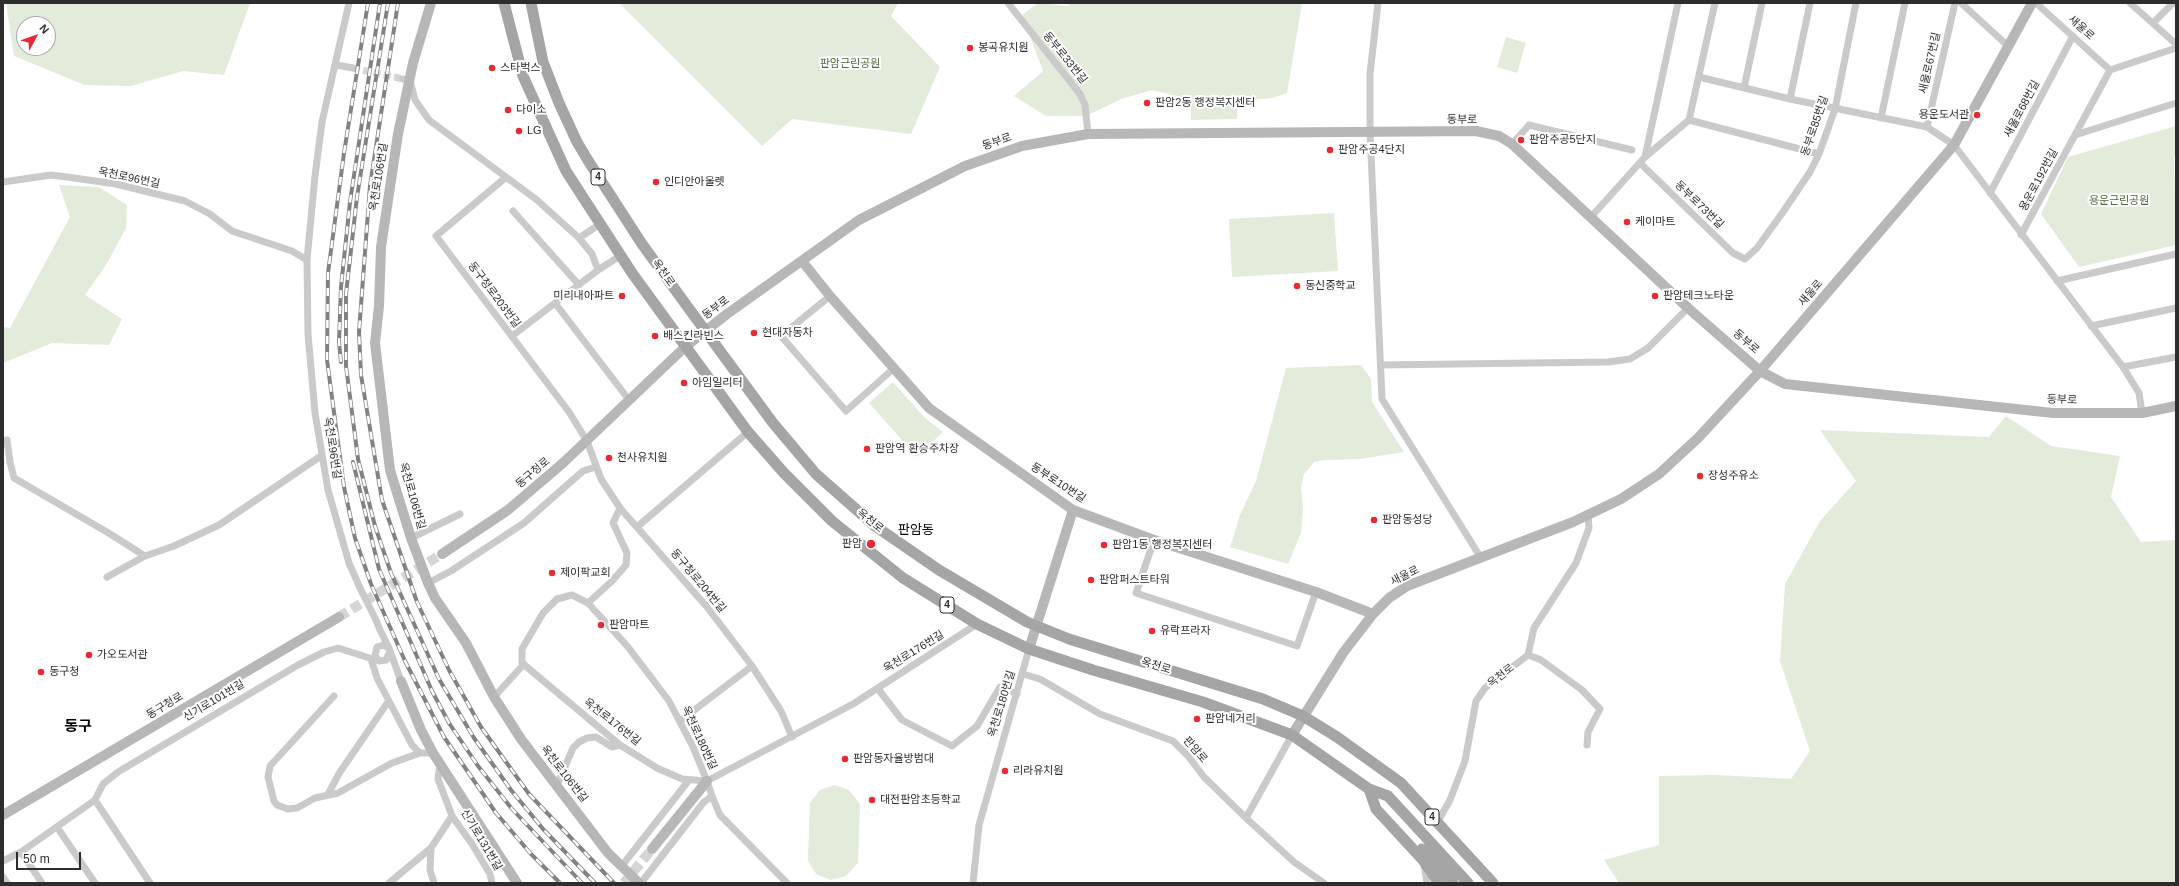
<!DOCTYPE html>
<meta charset="utf-8">
<style>
body{margin:0}
#map{position:relative;width:2179px;height:886px;overflow:hidden;background:#fff;font-family:Helvetica,sans-serif}
canvas{display:block}
.frame{position:absolute;inset:0;border:4px solid #2d2d2d;pointer-events:none}
.north{position:absolute;left:16px;top:16px;width:40px;height:40px;box-sizing:border-box;background:#fff;border:1px solid #ababab;border-radius:50%;rotate:49deg;font-size:11px;font-weight:700;line-height:16px;text-align:center;color:#2d2d2d}
.north::after{content:'';display:block;margin:auto;width:14px;height:18px;background:#ea2836;clip-path:polygon(50% 0,100% 100%,50% 72%,0 100%)}
.scale{position:absolute;left:16px;top:852px;width:65px;height:18px;box-sizing:border-box;border:2px solid #2d2d2d;border-top:0;padding-left:5px;font-size:12px;line-height:14px;white-space:nowrap;color:#2d2d2d;-webkit-text-stroke:3px #fff;paint-order:stroke}
</style>
<div id="map">
<canvas width="2179" height="886"></canvas>
<div class="frame"></div>
<div class="north">N</div>
<div class="scale">50 m</div>
</div>
<script>
const c = document.querySelector('canvas').getContext('2d');
c.lineJoin = 'round';
function paint(path, color) { c.fillStyle = color; c.fill(path, 'evenodd'); }
const shape = rows => new Path2D(rows.map(r => 'M' + r).join(''));
function strokePath(path, color, width, dash) { c.strokeStyle = color; c.lineWidth = width; c.lineCap = dash ? 'butt' : 'round'; c.setLineDash(dash || []); c.stroke(path); }
function label(font, color, halo, rows, align = 'center') {
  c.font = font + ' Helvetica,"Noto Sans KR",sans-serif'; c.lineWidth = 4; c.setLineDash([]); c.textBaseline = 'middle'; c.strokeStyle = halo; c.fillStyle = color; for (const [text, x, y, turn = 0] of rows) {
    c.save(); c.translate(x, y); c.rotate((+turn || 0) * Math.PI / 180); c.textAlign = isNaN(turn) ? turn : align; if (halo) c.strokeText(text, 0, 0); c.fillText(text, 0, 0); c.restore();
  }
}
paint(shape([
 [6,3,250,3,224,75,183,71,131,86,85,85,14,56],
 [24,24,48,24,48,48,24,48],
 [619,3,898,3,891,16,940,67,911,134,792,119,762,146],
 [1038,3,1069,6,1068,3,1302,3,1287,93,1272,98,1237,101,1237,119,1191,120,1191,100,1152,90,1121,99,1086,116,1046,116,1014,96,1043,71,1022,15],
 [1506,37,1526,43,1517,73,1497,67],
 [2176,126,2176,155,2174,156,2176,245,2079,267,2041,214,2068,157],
 [59,185,99,187,127,205,126,228,106,265,85,295,122,319,109,345,52,343,3,363,3,327,10,328,70,217],
 [1334,213,1338,271,1232,277,1229,219],
 [1361,365,1371,379,1372,402,1404,452,1360,459,1325,460,1314,462,1304,474,1301,487,1303,508,1301,533,1288,564,1230,547,1240,515,1256,481,1286,368],
 [893,382,924,417,943,432,917,457,869,403],
 [2006,416,2051,446,2120,456,2111,497,2141,542,2176,540,2176,883,1619,883,1604,860,1659,845,1659,776,1717,775,1791,779,1810,751,1780,661,1785,584,1820,521,1856,481,1820,430,1989,437],
 [835,785,849,790,860,804,858,863,846,876,831,880,816,874,808,861,810,803,820,790]
]), '#e3ebda');
strokePath(shape([
 [353,68,403,79]
]), '#d5d5d5', 7, [7, 3.5]);
strokePath(shape([
 [339,617,442,554],
 [624,883,652,849]
]), '#d5d5d5', 10, [10, 5]);
strokePath(shape([
 [349,3,322,122,315,176,307,260,308,334,315,413,328,490,349,563,360,588,376,620,380,630,389,648,390,651,386,660,379,661,375,656,377,647,383,645,389,648],
 [1008,3,1080,94,1085,105,1088,134],
 [1378,3,1370,74,1370,132,1382,399,1481,558],
 [1961,3,2008,46],
 [2036,3,2110,70],
 [2130,3,2176,44],
 [2153,23,2173,3],
 [336,65,353,68],
 [1699,77,1790,99,1927,127,1954,145,2123,367,2139,393,2142,413],
 [403,79,410,80,415,100,429,120,537,200,579,238,592,254,598,270],
 [1744,88,1762,3],
 [1790,99,1810,3],
 [1881,118,1905,3],
 [1689,120,1819,154],
 [1927,127,1955,3],
 [2075,135,2176,103],
 [1512,144,1529,125,1632,150],
 [1645,157,1678,3],
 [1640,163,1733,253,1745,259,1757,248,1783,212,1810,172,1819,154,1835,109,1856,3],
 [505,178,436,236,569,412,587,441,601,479,620,508,707,607,752,666,781,711,792,737],
 [3,182,51,175,67,177,116,184,185,201,210,214,232,231,292,251,307,260],
 [1990,193,2073,36],
 [513,211,579,285],
 [1591,217,1645,157,1689,120,1715,3],
 [2021,235,2110,70,2176,48],
 [579,238,600,224],
 [2057,281,2176,254],
 [830,296,781,336,846,411,893,369],
 [555,303,629,400],
 [2091,326,2176,308],
 [512,336,598,270,620,256],
 [1381,365,1608,362,1630,359,1648,348,1688,308],
 [2123,367,2176,357],
 [7,440,10,462,14,478,107,532,145,556],
 [637,527,748,432],
 [411,538,460,514],
 [1154,540,1136,593,1297,646,1316,592],
 [107,577,145,556,174,546,219,525,321,456],
 [428,583,451,571,524,523,583,471,596,467],
 [588,603,612,581,626,565,627,553,613,523,620,508],
 [390,651,401,681],
 [1528,655,1534,628,1576,563,1589,528,1588,515],
 [1528,655,1541,660,1582,690,1600,709,1588,732,1587,745],
 [371,659,377,678,412,745,420,753,433,753],
 [1023,674,1040,679,1100,714,1173,741,1188,756,1204,777,1246,818,1294,862,1324,883],
 [878,689,902,720,952,746,977,726,1000,687,1017,694],
 [334,696,270,766,268,777,274,801,277,805,288,809,297,808,315,798,338,793,392,763,420,753],
 [494,697,524,664],
 [680,721,752,666],
 [440,764,438,779,452,816,472,844,490,874,492,883],
 [557,785,573,748,579,742,587,738,596,737,612,747,620,745],
 [328,794,340,772,388,702],
 [95,800,150,883],
 [1246,818,1292,735],
 [1437,823,1450,800,1465,761,1476,701,1485,688,1528,655],
 [57,827,95,883],
 [431,848,430,870,434,883],
 [21,852,42,883],
 [3,861,21,852,95,800,103,784,118,772,298,665,324,652,338,648,379,661],
 [1424,864,1427,883],
 [621,867,689,780],
 [3,877,7,883],
 [389,883,431,848,452,816],
 [641,883,703,803,712,796],
 [787,883,720,815,712,796,707,781,693,747,669,701,628,647,588,603,572,595,557,599,543,613,522,649,522,663,620,745,657,768,682,779,707,781,853,704,977,624],
 [973,883,979,825,1029,649]
]), '#cacaca', 7);
strokePath(shape([
 [431,3,413,63,398,134,381,247,379,306,375,343,390,470,411,538,428,583,435,598,466,643,494,697,521,739,608,853,639,883],
 [802,261,830,296,929,408,1073,510,1154,540,1316,592,1373,614],
 [442,554,508,510,563,463,685,347,727,314,859,220,965,166,1022,146,1088,134,1476,131,1499,136,1512,144,1688,308,1760,371,1785,384,2053,413,2142,413,2176,406],
 [1029,649,1073,510],
 [401,681,421,730,433,753,517,883],
 [1292,735,1343,653,1373,614,1389,598,1407,586,1573,522,1621,499,1659,474,1698,438,1760,371,1954,145,2032,3],
 [3,815,339,617],
 [652,849,707,781]
]), '#b7b7b7', 10);
strokePath(shape([
 [504,3,523,76,566,171,632,273,748,432,784,473,832,521,903,578,977,624,1029,649,1093,670,1203,702,1292,735,1369,789,1376,809,1423,860,1439,883],
 [531,3,543,62,559,103,577,142,589,162,642,244,687,306,773,423,816,474,875,526,939,570,1027,622,1069,639,1263,699,1303,716,1337,737,1401,783,1493,883],
 [1369,789,1388,796,1468,883],
 [1422,849,1453,883]
]), '#a5a5a5', 11);
const rail = shape([
 [368,3,344,153,328,273,327,360,344,487,355,538,371,584,405,661,444,737,496,813,531,854,560,883],
 [388,3,357,197,346,294,346,366,358,459,375,526,391,573,439,679,474,738,511,790,543,829,595,883],
 [398,3,370,186,359,332,361,375,382,500,417,602,449,670,481,727,529,794,614,883],
 [341,362,339,342,341,287,350,202,380,3],
 [353,462,379,569,432,691,449,723,478,766,512,809,582,883]
]);
strokePath(rail, '#828282', 4);
strokePath(rail, '#fff', 2.5, [8]);
for (const [x, y, r, color] of [
 [970,48,4,"#ea2836"],
 [492,68,4,"#ea2836"],
 [1147,103,4,"#ea2836"],
 [508,110,4,"#ea2836"],
 [1977,115,4,"#ea2836"],
 [519,131,4,"#ea2836"],
 [1521,140,4,"#ea2836"],
 [1330,150,4,"#ea2836"],
 [656,182,4,"#ea2836"],
 [1627,222,4,"#ea2836"],
 [1297,286,4,"#ea2836"],
 [622,296,4,"#ea2836"],
 [1655,296,4,"#ea2836"],
 [754,333,4,"#ea2836"],
 [655,336,4,"#ea2836"],
 [684,383,4,"#ea2836"],
 [867,449,4,"#ea2836"],
 [609,458,4,"#ea2836"],
 [1700,476,4,"#ea2836"],
 [1374,520,4,"#ea2836"],
 [871,544,5,"#ea2836"],
 [1104,545,4,"#ea2836"],
 [552,573,4,"#ea2836"],
 [1091,580,4,"#ea2836"],
 [601,625,4,"#ea2836"],
 [1152,631,4,"#ea2836"],
 [89,655,4,"#ea2836"],
 [41,672,4,"#ea2836"],
 [1197,719,4,"#ea2836"],
 [845,759,4,"#ea2836"],
 [1005,771,4,"#ea2836"],
 [872,800,4,"#ea2836"]
]) { const dot = new Path2D(); dot.arc(x, y, r, 0, 2 * Math.PI); c.fillStyle = color; c.fill(dot); strokePath(dot, '#fff', 1.5); }
for (const [x, y, w] of [
 [598,177,14],
 [947,605,14],
 [1432,817,14]
]) { const box = new Path2D(); box.roundRect(x - w / 2, y - 8, w, 16, 3); c.fillStyle = '#fff'; c.fill(box); strokePath(box, '#2d2d2d', 1); }
label('bold 10px', '#2d2d2d', null, [
 ["4",598,177],
 ["4",947,605],
 ["4",1432,817]
]);
label('11px', '#2d2d2d', '#fff', [
 ["새울로",2081,28,42],
 ["동부로33번길",1065,58,51],
 ["새울로67번길",1930,63,-77],
 ["새울로68번길",2022,109,-62],
 ["동부로",1462,120,1],
 ["동부로85번길",1815,126,-71],
 ["동부로",997,142,-19],
 ["옥천로106번길",379,177,-81],
 ["옥천로96번길",129,178,12],
 ["용운로192번길",2039,180,-62],
 ["동부로73번길",1699,205,44],
 ["옥천로",663,273,54],
 ["새울로",1811,293,-49],
 ["동구청로203번길",494,295,53],
 ["동부로",716,308,-37],
 ["동부로",1746,342,41],
 ["동부로",2062,400,2],
 ["옥천로96번길",332,448,81],
 ["동구청로",533,473,-41],
 ["동부로10번길",1058,483,33],
 ["옥천로106번길",412,496,74],
 ["옥천로",870,521,39],
 ["새울로",1405,576,-27],
 ["동구청로204번길",698,581,50],
 ["옥천로176번길",914,652,-32],
 ["옥천로",1156,666,17],
 ["옥천로",1501,676,-38],
 ["신기로101번길",214,701,-31],
 ["옥천로180번길",1002,704,-73],
 ["동구청로",165,706,-31],
 ["옥천로176번길",612,722,38],
 ["옥천로180번길",699,738,65],
 ["판암로",1195,750,49],
 ["옥천로106번길",564,774,52],
 ["신기로131번길",481,840,59]
]);
label('11px', '#2d2d2d', '#fff', [
 ["봉곡유치원",978,48],
 ["스타벅스",500,68],
 ["판암2동 행정복지센터",1155,103],
 ["다이소",516,110],
 ["용운도서관",1969,115,"right"],
 ["LG",527,131],
 ["판암주공5단지",1529,140],
 ["판암주공4단지",1338,150],
 ["인디안아울렛",664,182],
 ["케이마트",1635,222],
 ["동신중학교",1305,286],
 ["미리내아파트",614,296,"right"],
 ["판암테크노타운",1663,296],
 ["현대자동차",762,333],
 ["배스킨라빈스",663,336],
 ["아임일리터",692,383],
 ["판암역 환승주차장",875,449],
 ["천사유치원",617,458],
 ["장성주유소",1708,476],
 ["판암동성당",1382,520],
 ["판암",862,544,"right"],
 ["판암1동 행정복지센터",1112,545],
 ["제이팍교회",560,573],
 ["판암퍼스트타워",1099,580],
 ["판암마트",609,625],
 ["유락프라자",1160,631],
 ["가오도서관",97,655],
 ["동구청",49,672],
 ["판암네거리",1205,719],
 ["판암동자율방범대",853,759],
 ["리라유치원",1013,771],
 ["대전판암초등학교",880,800]
], 'left');
label('11px', '#506a39', '#fff', [
 ["판암근린공원",850,64],
 ["용운근린공원",2119,201]
]);
label('13px', '#000', '#fff', [
 ["판암동",916,530]
]);
label('bold 15px', '#000', '#fff', [
 ["동구",78,727]
]);
</script>
